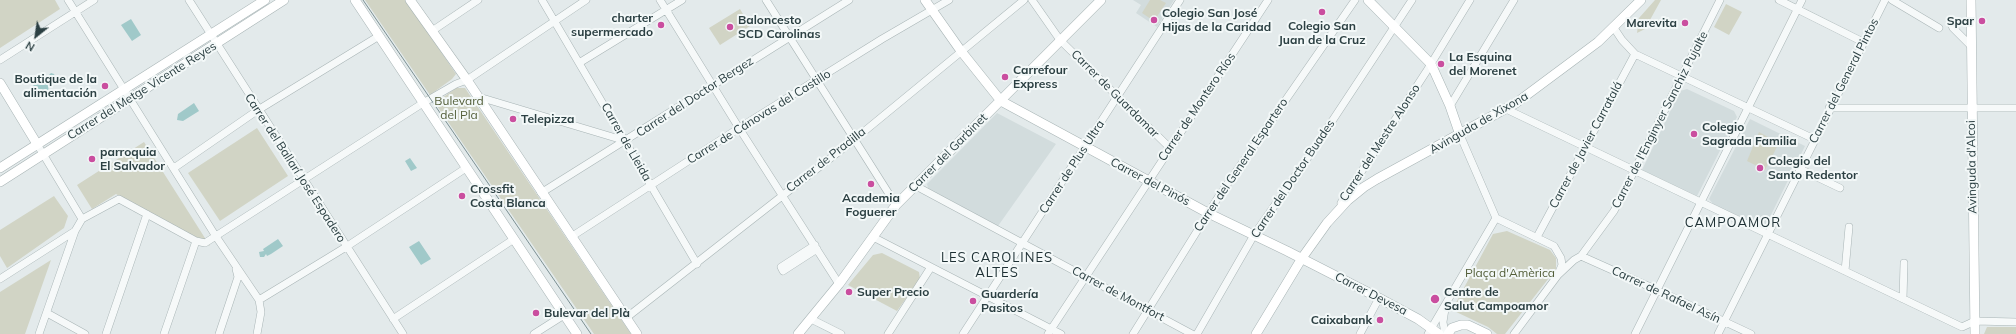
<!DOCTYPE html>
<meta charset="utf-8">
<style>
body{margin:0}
#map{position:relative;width:2016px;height:334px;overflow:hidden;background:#e3eaeb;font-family:Mulish,sans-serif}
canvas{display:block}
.north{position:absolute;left:16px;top:16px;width:40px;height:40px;-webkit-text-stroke:3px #f3f8f8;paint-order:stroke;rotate:210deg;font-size:11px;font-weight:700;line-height:16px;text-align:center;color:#2c4043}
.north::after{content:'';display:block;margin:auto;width:14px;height:18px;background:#2c4043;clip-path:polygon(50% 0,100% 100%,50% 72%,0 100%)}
</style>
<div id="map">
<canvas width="2016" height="334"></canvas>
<div class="north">N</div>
</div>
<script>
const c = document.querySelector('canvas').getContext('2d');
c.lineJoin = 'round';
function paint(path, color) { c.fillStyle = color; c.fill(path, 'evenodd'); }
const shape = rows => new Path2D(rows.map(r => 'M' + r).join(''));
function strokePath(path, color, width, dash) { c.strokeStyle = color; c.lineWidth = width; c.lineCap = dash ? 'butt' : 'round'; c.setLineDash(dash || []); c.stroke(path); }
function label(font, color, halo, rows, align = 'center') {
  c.font = font + ' Mulish,sans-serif'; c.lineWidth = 4; c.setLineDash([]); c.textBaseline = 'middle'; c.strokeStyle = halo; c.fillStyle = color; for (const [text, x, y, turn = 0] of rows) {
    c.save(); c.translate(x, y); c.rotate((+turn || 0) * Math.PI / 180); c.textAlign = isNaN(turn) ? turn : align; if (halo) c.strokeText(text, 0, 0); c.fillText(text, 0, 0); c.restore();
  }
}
paint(shape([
 [1133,0,1174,0,1157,27,1136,13,1141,5],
 [1687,89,1734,111,1737,117,1697,196,1642,170,1680,91],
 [997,113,1056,144,998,226,928,188,927,184],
 [1750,119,1805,146,1766,225,1760,227,1713,204,1709,199]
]), '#d2dcdd');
paint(shape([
 [0,0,55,0,60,9,0,48],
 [365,0,406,0,456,74,452,79,430,95],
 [1150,0,1160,0,1166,3,1154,21,1142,13],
 [1655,0,1661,0,1645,29,1637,33,1639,18],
 [1726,4,1742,12,1729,35,1714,27],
 [740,9,750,26,720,45,709,28],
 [456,88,465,88,631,334,594,334,435,103],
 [257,128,288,176,220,221,188,173],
 [1759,132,1779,143,1765,170,1747,161],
 [144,142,210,246,116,194,92,209,77,185],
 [54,196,68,216,64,228,7,268,0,256,0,230],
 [1507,231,1550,250,1556,258,1556,269,1505,334,1497,334,1488,327,1452,310,1493,234],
 [882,253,919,272,920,279,897,311,848,285,873,255],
 [51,260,25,334,0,334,0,292],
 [1987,327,2016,327,2016,334,1984,334]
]), '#d1d4c5');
paint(shape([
 [131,19,141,35,132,41,121,25],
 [51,73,54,74,58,84,56,85,49,84,48,91,39,95,33,87,34,84,40,80,46,82,49,81,49,75],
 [194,103,199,111,183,121,177,120,178,114],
 [410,158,417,168,411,171,405,161],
 [278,239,283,246,271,254,267,256,266,254,264,257,260,257,259,252,264,251,263,249],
 [419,241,431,259,421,265,409,247]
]), '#a0c9c9');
const street = shape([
 [68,0,215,235,259,300,261,312,257,334],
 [189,0,403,334],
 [542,0,697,264],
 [660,0,739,128,839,284],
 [766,0,896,205],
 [1032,0,1060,40,1170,148],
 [1779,0,1863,42],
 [1892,0,1939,28],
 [1951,24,1953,28,1971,46],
 [1614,28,1622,40,1635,54,1814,139],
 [432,31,478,0],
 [0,60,94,0],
 [579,63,682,0],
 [479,97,626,141],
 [1450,106,1514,0],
 [1829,108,2016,108],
 [1506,109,1962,327,1975,321,2016,322],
 [1460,135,1496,218],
 [37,144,82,219],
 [174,168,258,110,379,36],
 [1800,169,1840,188],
 [916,186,1192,334],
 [541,193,849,0],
 [1341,203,1426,72,1470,0],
 [1496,218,1554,246,1561,258,1562,265,1559,272],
 [82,219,119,199,196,241,205,243,423,103,456,84,467,80,586,0],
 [571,237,739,128,882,39,949,0],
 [873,237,1061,334],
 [1537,237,1635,54],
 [815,245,781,267,783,271,817,249],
 [1581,256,1657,290,1751,334],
 [1845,271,1849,227],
 [0,279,75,231],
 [1903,299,1904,263],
 [259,300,346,247,466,168],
 [47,313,85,334],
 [626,318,855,139,1024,0],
 [393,319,514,239],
 [811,319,841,334],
 [39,334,75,231,82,219],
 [106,334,147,214],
 [164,334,196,241],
 [219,334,238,277,236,269],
 [534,334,564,315],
 [888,334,931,267],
 [963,334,1180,0],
 [1048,334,1268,0],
 [1133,334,1217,199,1355,0],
 [1197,334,1254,235,1313,150,1412,0],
 [1360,334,1379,298],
 [1428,334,1496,218],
 [1445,334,1443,322,1445,309],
 [1514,334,1558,275,1574,260,1581,256,1614,211,1720,0],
 [1635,334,1802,0],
 [1718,334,1885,0]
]);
const secondary = shape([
 [355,0,577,334],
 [410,0,467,80,637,334],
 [925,0,961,51,1001,101,1208,213,1287,251,1379,298,1418,319,1439,334],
 [1368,0,1431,64,1450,106,1460,135],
 [1971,0,1975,334],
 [0,83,37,144],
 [0,168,265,0],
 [0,182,284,0],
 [798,334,839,284,896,205,1101,0],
 [1256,334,1302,258,1327,223,1348,200,1364,187,1377,179,1516,103,1598,42,1641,0],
 [1448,334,1452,328,1461,325,1468,325,1487,334]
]);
strokePath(street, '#a8b4b5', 8);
strokePath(secondary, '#a8b4b5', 10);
strokePath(street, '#f6f9f9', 7);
strokePath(secondary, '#fff', 9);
strokePath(shape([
 [363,0,591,334]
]), '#7d9194', 1);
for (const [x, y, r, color] of [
 [1322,12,4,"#ca4e9f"],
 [1154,20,4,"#ca4e9f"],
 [1982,21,4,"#ca4e9f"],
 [1685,23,4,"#ca4e9f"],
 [661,25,4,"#ca4e9f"],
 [730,27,4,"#ca4e9f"],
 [1441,64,4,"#ca4e9f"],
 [1005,77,4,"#ca4e9f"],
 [105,86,4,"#ca4e9f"],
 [513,119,4,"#ca4e9f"],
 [1694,134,4,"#ca4e9f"],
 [92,159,4,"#ca4e9f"],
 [1760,168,4,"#ca4e9f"],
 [871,184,4,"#ca4e9f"],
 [462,196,4,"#ca4e9f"],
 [849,292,4,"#ca4e9f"],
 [1435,299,5,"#ca4e9f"],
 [973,301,4,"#ca4e9f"],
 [536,313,4,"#ca4e9f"],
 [1380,320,4,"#ca4e9f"]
]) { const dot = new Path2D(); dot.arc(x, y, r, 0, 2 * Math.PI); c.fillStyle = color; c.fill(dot); strokePath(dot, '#f3f8f8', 1.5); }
label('bold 12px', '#2c4043', '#f3f8f8', [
 ["Colegio San José",1162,13],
 ["Hijas de la Caridad",1162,27],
 ["charter",653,18,"right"],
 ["supermercado",653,32,"right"],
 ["Baloncesto",738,20],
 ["SCD Carolinas",738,34],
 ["Spar",1974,21,"right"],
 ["Marevita",1677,23,"right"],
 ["Colegio San",1322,26,"center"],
 ["Juan de la Cruz",1322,40,"center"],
 ["La Esquina",1449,57],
 ["del Morenet",1449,71],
 ["Carrefour",1013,70],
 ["Express",1013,84],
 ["Boutique de la",97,79,"right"],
 ["alimentación",97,93,"right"],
 ["Telepizza",521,119],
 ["Colegio",1702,127],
 ["Sagrada Familia",1702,141],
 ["parroquia",100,152],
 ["El Salvador",100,166],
 ["Colegio del",1768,161],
 ["Santo Redentor",1768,175],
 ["Crossfit",470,189],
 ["Costa Blanca",470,203],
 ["Academia",871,198,"center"],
 ["Foguerer",871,212,"center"],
 ["Super Precio",857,292],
 ["Centre de",1444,292],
 ["Salut Campoamor",1444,306],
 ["Guardería",981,294],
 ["Pasitos",981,308],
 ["Bulevar del Plà",544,313],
 ["Caixabank",1372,320,"right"]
], 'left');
label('12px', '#2c4043', '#f3f8f8', [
 ["Carrer del General Pintos",1844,81,-63],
 ["Carrer del Metge Vicente Reyes",142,91,-32],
 ["Carrer de Guardamar",1115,94,45],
 ["Carrer del Doctor Bergez",695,97,-33],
 ["Carrer de Montero Ríos",1197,107,-56],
 ["Carrer de Cánovas del Castillo",759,117,-32],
 ["Carrer de l'Enginyer Sanchiz Pujalte",1660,120,-63],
 ["Avinguda de Xixona",1479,123,-30],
 ["Carrer de Lleida",626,142,60],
 ["Carrer del Mestre Alonso",1380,143,-57],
 ["Carrer de Javier Carratalá",1586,145,-62],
 ["Carrer del Garbinet",948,153,-45],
 ["Carrer de Pradilla",826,160,-38],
 ["Carrer del General Espartero",1241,165,-56],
 ["Carrer de Plus Ultra",1072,167,-57],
 ["Avinguda d'Alcoi",1972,167,-91],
 ["Carrer del Ballarí José Espadero",295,168,57],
 ["Carrer del Doctor Buades",1293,179,-56],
 ["Carrer del Pinós",1150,182,28],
 ["Carrer de Montfort",1118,294,28],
 ["Carrer Devesa",1371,294,27],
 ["Carrer de Rafael Asín",1666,295,25]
]);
label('12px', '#535e39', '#f3f8f8', [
 ["Bulevard",459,101],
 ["del Pla",459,115],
 ["Plaça d'Amèrica",1510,273]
]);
c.letterSpacing = '1px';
label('13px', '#1e3034', '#f3f8f8', [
 ["CAMPOAMOR",1733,223],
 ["LES CAROLINES",997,258],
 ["ALTES",997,273]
]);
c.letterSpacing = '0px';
</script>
